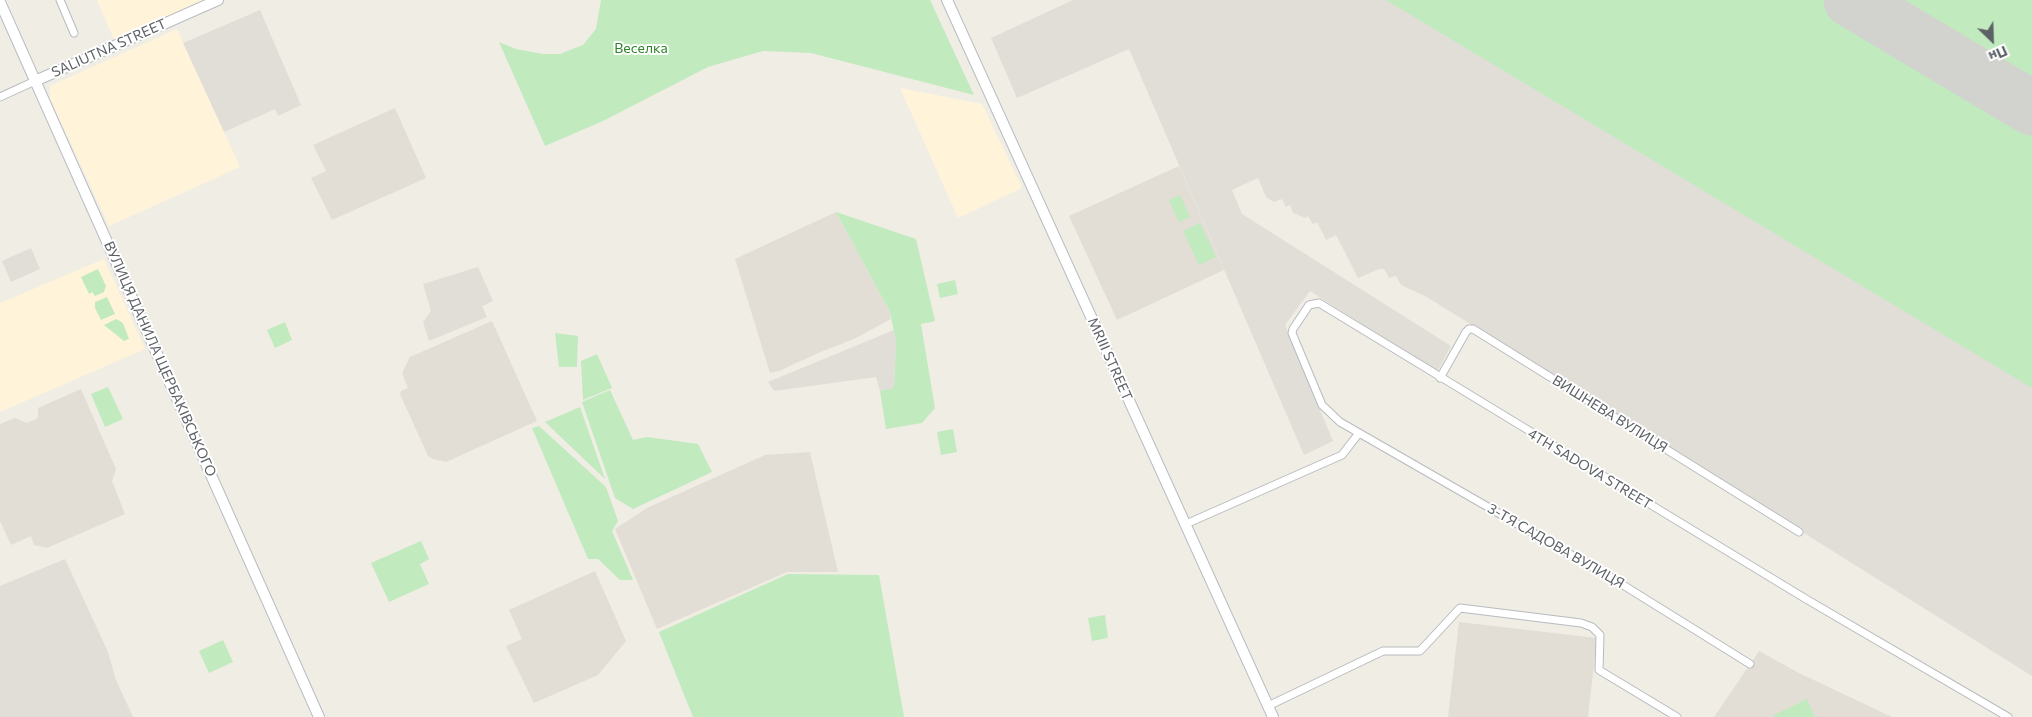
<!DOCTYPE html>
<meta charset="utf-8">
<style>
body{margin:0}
#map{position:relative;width:2032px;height:717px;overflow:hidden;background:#f0ede4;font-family:Commissioner,sans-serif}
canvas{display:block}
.north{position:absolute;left:1967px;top:15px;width:50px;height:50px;-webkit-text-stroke:4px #fff;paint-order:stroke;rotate:156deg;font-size:14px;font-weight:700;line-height:20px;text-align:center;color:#5c6166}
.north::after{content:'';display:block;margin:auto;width:18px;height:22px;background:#5c6166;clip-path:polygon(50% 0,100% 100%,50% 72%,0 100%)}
</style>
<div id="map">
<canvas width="2032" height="717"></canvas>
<div class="north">Пн</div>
</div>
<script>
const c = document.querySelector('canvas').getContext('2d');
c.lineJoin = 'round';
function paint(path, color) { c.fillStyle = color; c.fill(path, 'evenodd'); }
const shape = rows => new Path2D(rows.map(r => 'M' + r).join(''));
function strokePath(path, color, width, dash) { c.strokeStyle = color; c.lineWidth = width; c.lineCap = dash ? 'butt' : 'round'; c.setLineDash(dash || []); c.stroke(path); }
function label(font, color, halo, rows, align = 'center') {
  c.font = font + ' Commissioner,sans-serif'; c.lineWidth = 4; c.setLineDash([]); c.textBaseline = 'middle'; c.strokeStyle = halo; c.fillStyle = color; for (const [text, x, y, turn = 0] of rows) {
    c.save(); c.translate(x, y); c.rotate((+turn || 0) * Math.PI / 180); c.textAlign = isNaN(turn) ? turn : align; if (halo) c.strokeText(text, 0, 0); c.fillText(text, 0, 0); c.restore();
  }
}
paint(shape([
 [97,0,206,0,114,40],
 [177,29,240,167,109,226,50,98,50,86],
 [900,88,982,104,1022,188,958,218],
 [104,259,145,349,0,412,0,303]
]), '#fff4da');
paint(shape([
 [1073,0,2032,0,2032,676,1472,325,1425,296,1401,285,1396,276,1389,278,1384,269,1379,269,1358,278,1336,235,1326,240,1317,222,1313,224,1308,216,1305,218,1293,213,1290,205,1286,207,1282,199,1274,202,1266,197,1258,178,1232,190,1242,214,1451,346,1437,372,1310,291,1285,325,1333,441,1304,455,1129,49,1017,98,991,38],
 [260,10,301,105,278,116,275,109,224,132,183,43],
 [31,248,40,269,11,282,2,261],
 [478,267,493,301,482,306,487,317,429,341,423,322,431,311,423,284],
 [894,330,896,342,894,389,880,391,876,377,774,391,768,382],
 [65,559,108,652,116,680,133,717,0,717,0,586]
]), '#e1ded8');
paint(shape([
 [395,108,426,178,332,220,311,178,326,171,313,145],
 [1179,166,1224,270,1117,320,1069,216],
 [836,212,890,312,891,319,854,339,818,353,779,371,770,373,735,259],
 [492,321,537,421,446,462,433,459,428,456,400,394,401,391,408,388,402,373,410,357],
 [81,389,116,469,112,481,125,514,47,548,34,545,31,536,11,545,0,521,0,424,15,418,27,423,38,418,38,408],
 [810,452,838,572,787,572,657,629,615,529,647,508,765,455],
 [595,571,626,641,598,675,534,703,506,646,522,639,509,610],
 [1459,622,1597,638,1588,717,1448,717],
 [1759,651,1797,672,1892,717,1714,717]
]), '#e2ded5');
paint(shape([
 [601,0,930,0,974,95,811,53,763,51,708,67,603,121,545,146,499,42,516,49,543,54,560,54,583,45,596,29],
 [1386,0,2032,0,2032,388],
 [1180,195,1190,217,1179,222,1169,200],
 [836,212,916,239,935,321,921,324,935,408,922,423,886,429,880,391,894,388,896,342,890,312],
 [1200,223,1216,257,1199,265,1183,231],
 [98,269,106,286,104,292,95,296,92,292,89,294,81,277],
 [955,280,958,294,940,298,937,284],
 [107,297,115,314,101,320,95,308,95,302],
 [116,319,123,323,129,339,124,341,104,325],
 [285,322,292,340,275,348,267,330],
 [555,333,578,336,577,367,559,367],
 [597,354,612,388,583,400,581,361],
 [108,387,123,419,105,427,91,394],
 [610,390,633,440,647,437,698,444,712,472,633,509,615,498,582,402],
 [580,407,605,479,545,422],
 [539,426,606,487,618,521,612,531,633,580,620,580,598,559,588,559,532,428],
 [953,429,957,452,941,455,937,432],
 [421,541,429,559,420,564,429,584,389,602,371,563],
 [788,574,879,575,904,717,693,717,659,632],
 [1105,615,1108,638,1092,641,1088,618],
 [223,640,233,662,209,673,199,651],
 [1807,699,1815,717,1775,717,1774,715]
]), '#c1eabe');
strokePath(shape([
 [1851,0,2032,108]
]), '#d2d2ce', 55);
const street = shape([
 [60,0,74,33],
 [0,97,35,81],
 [1440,378,1466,332,1469,329,1473,329,1799,532],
 [1186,524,1342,455,1359,433],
 [1750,664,1615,580,1340,422,1322,405,1292,333,1293,329,1309,305,1319,303,1806,599,2008,717],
 [1268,706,1383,651,1420,651,1460,608,1581,623,1592,627,1600,635,1599,670,1677,717]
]);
const secondary = shape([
 [947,0,1273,717],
 [0,2,319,717],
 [35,81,218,0]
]);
strokePath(street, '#b7bbbf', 9);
strokePath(secondary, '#b7bcc2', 12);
strokePath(street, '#fff', 7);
strokePath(secondary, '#fff', 10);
label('14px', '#5c6166', '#fff', [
 ["SALIUTNA STREET",109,48,-24],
 ["ВУЛИЦЯ ДАНИЛА ЩЕРБАКІВСЬКОГО",160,359,66],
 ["MRIII STREET",1110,359,66],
 ["ВИШНЕВА ВУЛИЦЯ",1610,414,32],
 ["4TH SADOVA STREET",1590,469,31],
 ["3-ТЯ САДОВА ВУЛИЦЯ",1556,546,30]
]);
label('14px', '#2e852c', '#fff', [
 ["Веселка",641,48]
]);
</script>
